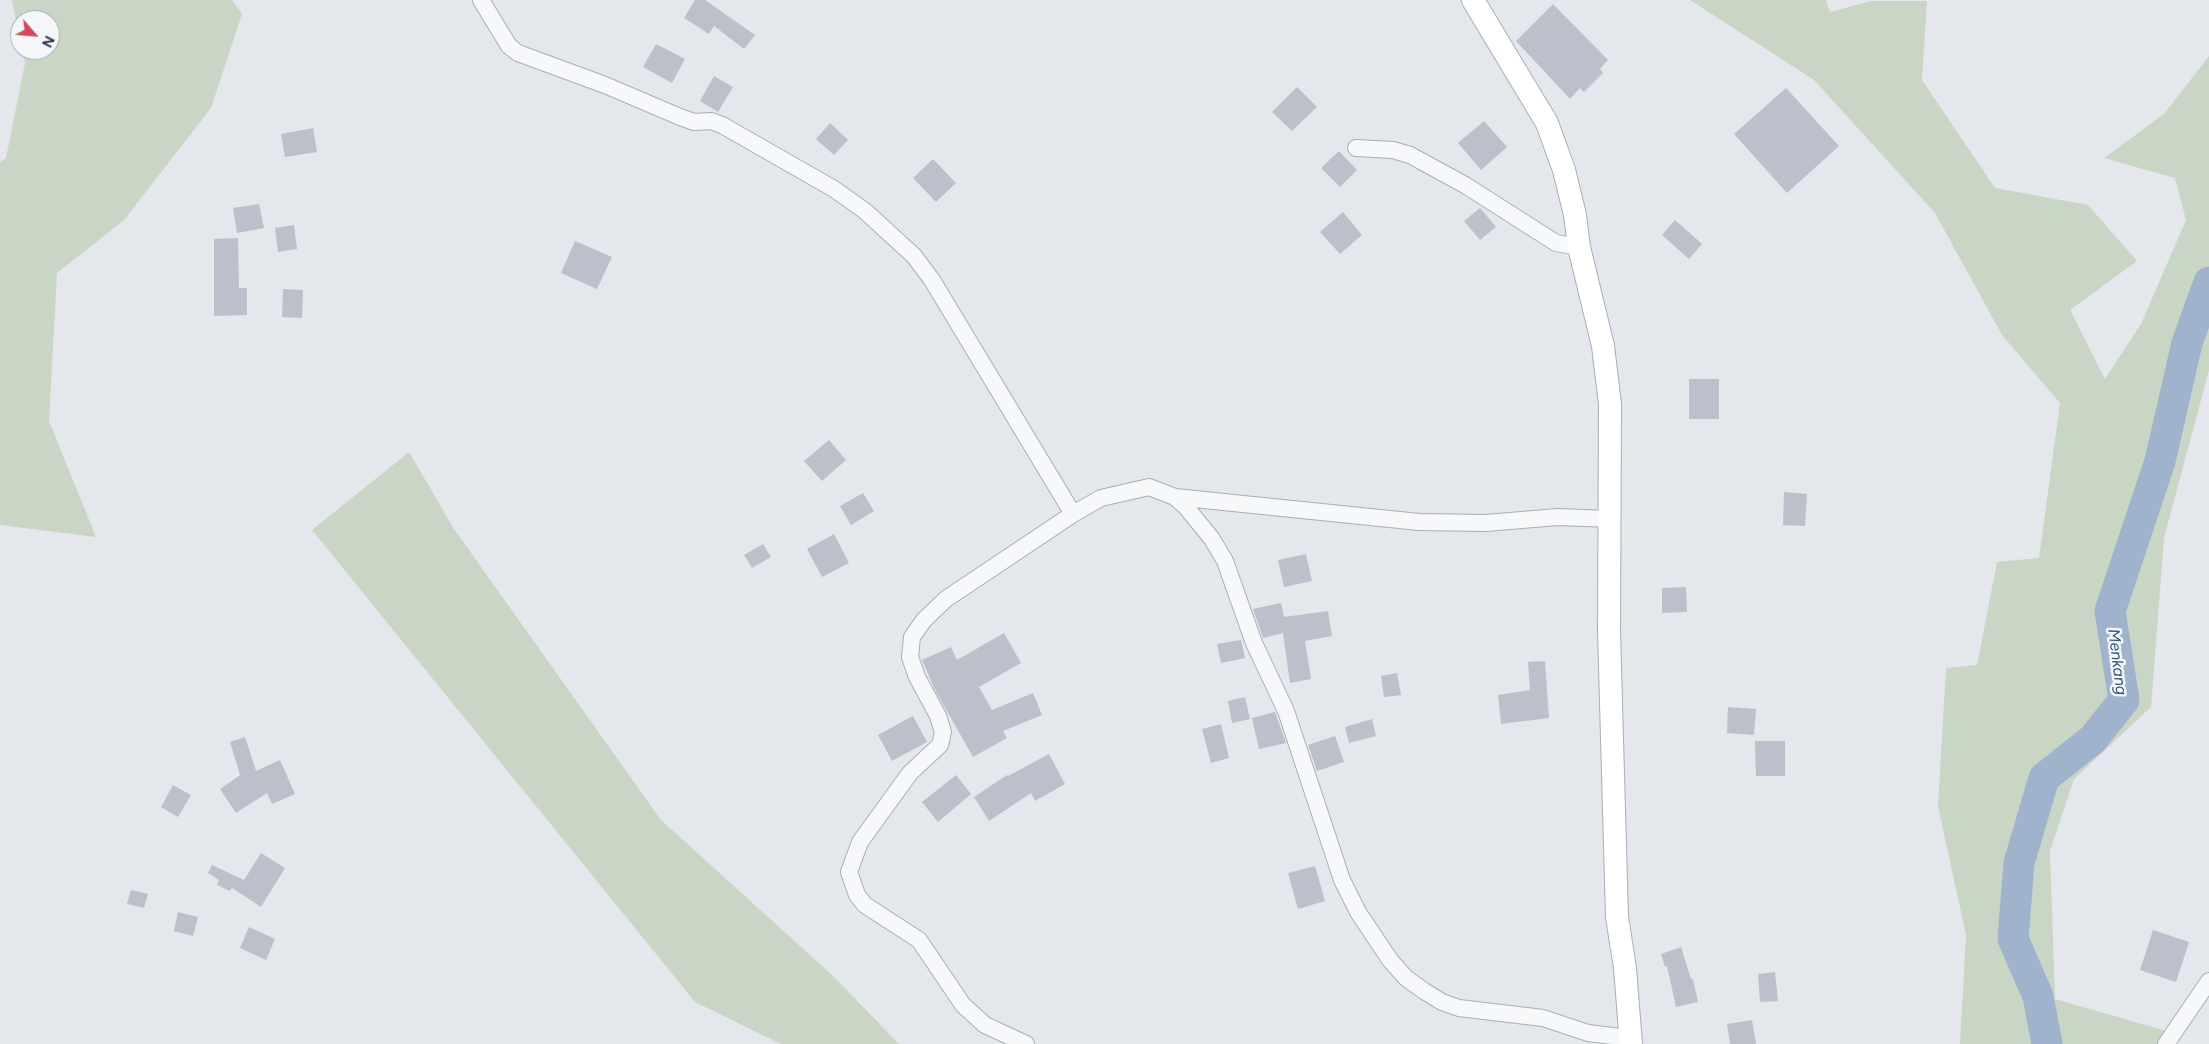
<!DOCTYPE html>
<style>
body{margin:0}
#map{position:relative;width:2209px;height:1044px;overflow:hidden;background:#e4e7ec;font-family:Figtree,sans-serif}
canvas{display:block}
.north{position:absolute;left:10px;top:10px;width:50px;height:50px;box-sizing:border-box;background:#f4f6f9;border:1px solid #a4a8b1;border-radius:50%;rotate:117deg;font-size:14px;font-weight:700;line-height:20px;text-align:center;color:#2b3445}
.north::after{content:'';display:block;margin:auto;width:18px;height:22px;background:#d1495b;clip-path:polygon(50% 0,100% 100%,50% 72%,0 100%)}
</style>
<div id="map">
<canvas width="2209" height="1044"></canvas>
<div class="north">N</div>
</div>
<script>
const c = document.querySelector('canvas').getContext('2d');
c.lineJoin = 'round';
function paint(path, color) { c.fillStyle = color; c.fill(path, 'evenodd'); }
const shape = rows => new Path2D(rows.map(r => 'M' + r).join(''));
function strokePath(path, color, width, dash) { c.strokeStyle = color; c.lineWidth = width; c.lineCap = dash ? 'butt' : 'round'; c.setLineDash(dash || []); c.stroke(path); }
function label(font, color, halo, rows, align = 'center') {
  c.font = font + ' Figtree,sans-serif'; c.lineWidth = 5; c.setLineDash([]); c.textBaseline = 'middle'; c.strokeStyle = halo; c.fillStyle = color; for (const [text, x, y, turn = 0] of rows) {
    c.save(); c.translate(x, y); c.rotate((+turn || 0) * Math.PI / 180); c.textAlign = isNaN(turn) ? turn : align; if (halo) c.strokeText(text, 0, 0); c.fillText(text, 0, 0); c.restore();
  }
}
paint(shape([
 [12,0,232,0,242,14,211,108,124,220,57,273,49,421,96,537,0,525,0,162,6,158,25,63,22,50,50,50,50,20,20,20,20,40],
 [1690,0,1826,0,1830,12,1871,1,1927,1,1922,80,1995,188,2088,205,2137,261,2070,310,2105,379,2141,324,2186,220,2175,178,2104,158,2164,114,2209,56,2209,370,2164,538,2151,707,2074,779,2050,851,2055,999,2170,1032,2166,1044,1960,1044,1966,935,1938,806,1946,668,1977,665,1997,562,2039,558,2060,403,2002,335,1935,213,1814,80],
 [409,452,454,529,661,820,832,975,899,1044,781,1044,695,1002,312,530]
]), '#c9d6c5');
strokePath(shape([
 [2047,1044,2038,996,2013,939,2019,863,2044,778,2093,739,2124,700,2110,611,2160,461,2187,343,2209,282]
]), '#9fb4cc', 31);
paint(shape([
 [695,0,705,0,755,35,744,49,714,26,709,34,684,18],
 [1553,4,1608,60,1600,69,1603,73,1584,92,1580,88,1570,99,1516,41],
 [656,44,685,59,672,83,643,67],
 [714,76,733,87,718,112,700,101],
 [1297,87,1317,107,1292,131,1272,112],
 [1786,88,1839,146,1787,193,1734,134],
 [1484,121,1507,147,1481,170,1458,143],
 [830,123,848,140,834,155,816,139],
 [313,128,317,152,285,157,281,134],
 [1339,151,1357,170,1340,187,1321,168],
 [933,159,956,183,936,202,913,178],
 [259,204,264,228,237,233,233,208],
 [1480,208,1496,227,1480,240,1464,221],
 [1343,212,1362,235,1340,254,1320,232],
 [1675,220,1702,244,1689,259,1662,235],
 [294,225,297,249,278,252,275,228],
 [238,238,239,288,247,288,247,315,214,316,214,239],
 [575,241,612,257,597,289,561,273],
 [283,289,303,290,302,318,282,317],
 [1689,379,1719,379,1719,419,1689,419],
 [829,440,846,460,822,481,804,461],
 [1784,492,1807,494,1805,526,1783,525],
 [863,493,874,511,851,525,840,506],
 [834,534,849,563,822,577,807,549],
 [763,544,771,557,752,568,744,555],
 [1306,554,1312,581,1284,587,1278,560],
 [1686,587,1687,612,1662,613,1662,588],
 [1281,603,1284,617,1328,611,1332,636,1305,641,1311,679,1290,683,1283,633,1263,638,1253,609],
 [1004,633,1021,663,979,687,992,710,1033,693,1042,715,1003,731,1007,738,973,757,935,690,922,660,951,647,957,660],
 [1241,640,1245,658,1221,663,1217,644],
 [1545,661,1549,718,1501,724,1498,695,1530,690,1528,662],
 [1397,673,1401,695,1384,697,1381,676],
 [1245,697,1250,719,1232,723,1228,701],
 [1728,707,1756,709,1754,735,1727,733],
 [1275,712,1286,743,1259,749,1252,718],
 [913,716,927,742,892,761,878,735],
 [1372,719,1376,736,1349,743,1345,727],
 [1221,724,1229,758,1211,763,1202,729],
 [1335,736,1344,762,1317,771,1308,745],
 [245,737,256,771,280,760,295,794,272,804,267,793,236,813,220,789,240,775,230,742],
 [1755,741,1785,741,1785,776,1756,776],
 [1049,754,1065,784,1035,801,1031,793,989,821,974,797,1007,775,1008,776],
 [956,775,971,794,938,822,922,802],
 [173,785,191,795,178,817,161,807],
 [261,853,285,868,261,907,232,888,230,891,217,885,219,880,208,873,212,865,244,880],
 [1315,866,1325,901,1298,909,1288,873],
 [131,890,148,894,144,908,127,904],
 [178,912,198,917,193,936,174,931],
 [249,927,275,939,266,960,240,948],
 [2153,930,2189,942,2176,982,2140,970],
 [1681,947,1691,979,1693,979,1698,1002,1676,1007,1667,966,1665,967,1661,954],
 [1775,972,1778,1001,1760,1002,1758,974],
 [1752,1020,1756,1044,1730,1044,1727,1024]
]), '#bbc0ca');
const street = shape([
 [481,0,509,46,518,53,605,85,680,117,694,122,711,121,722,125,834,189,865,211,914,256,932,280,1073,514],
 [1356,148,1393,150,1410,155,1465,185,1556,243,1579,247],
 [1175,497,1419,522,1486,523,1558,517,1611,519],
 [1026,1044,985,1025,963,1005,919,940,865,905,857,895,849,872,860,842,910,773,940,745,943,732,938,716,917,677,910,657,912,637,924,620,946,599,1073,514,1101,498,1149,487,1175,497,1186,507,1212,539,1225,561,1254,643,1286,711,1342,880,1358,912,1390,960,1406,978,1424,991,1442,1002,1459,1008,1543,1018,1588,1033,1629,1038],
 [2166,1044,2209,981]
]);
const secondary = shape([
 [1473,0,1547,123,1564,170,1575,215,1579,247,1603,346,1610,404,1609,631,1617,917,1625,968,1631,1044]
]);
strokePath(street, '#a9aeb7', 18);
strokePath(secondary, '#a9aeb7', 24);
strokePath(street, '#f7f8fa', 16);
strokePath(secondary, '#fff', 22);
label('italic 16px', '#34527a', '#f4f6f9', [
 ["Menkang",2117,662,83]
]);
</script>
